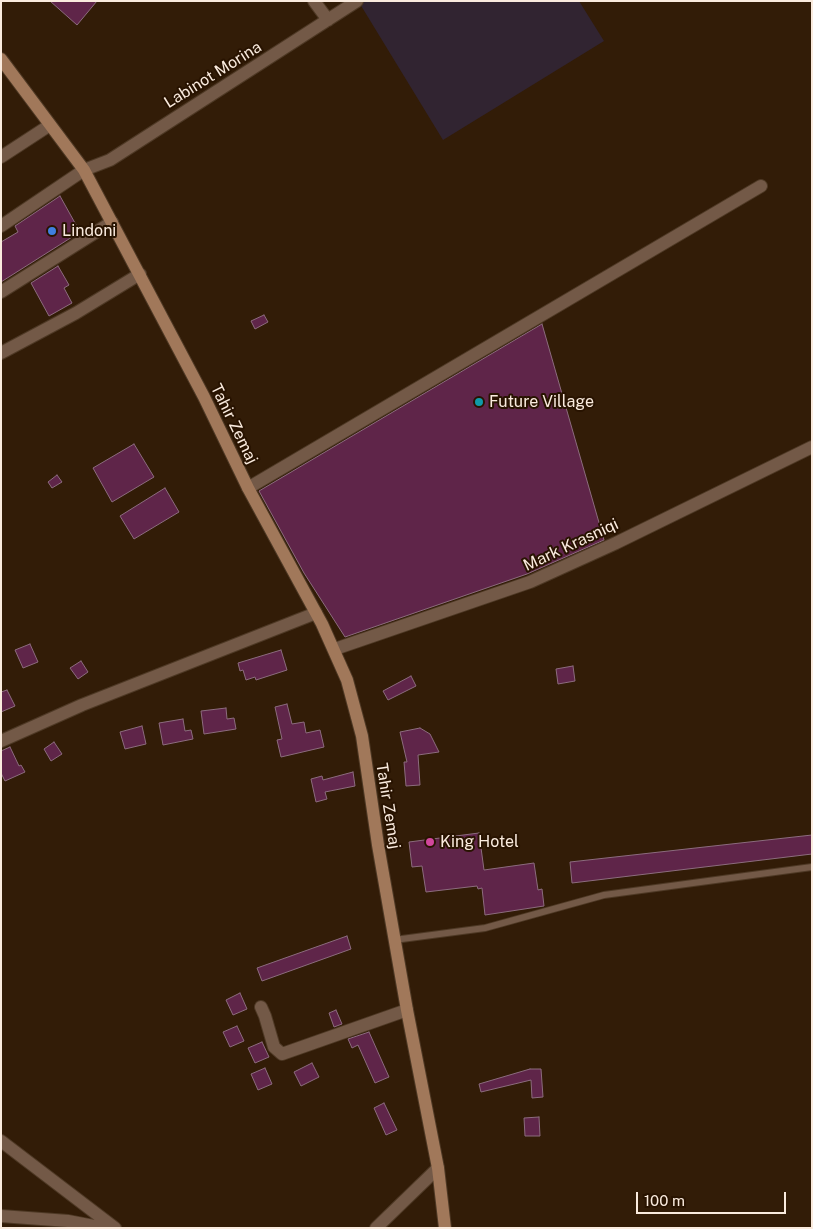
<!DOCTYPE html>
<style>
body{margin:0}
#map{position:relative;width:813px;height:1229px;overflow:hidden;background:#321c07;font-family:"Public Sans",sans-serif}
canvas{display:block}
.frame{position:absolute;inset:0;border:2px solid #faebde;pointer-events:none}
.scale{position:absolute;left:636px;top:1192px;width:150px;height:22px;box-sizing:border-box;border:2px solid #faebde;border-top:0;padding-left:6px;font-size:15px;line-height:18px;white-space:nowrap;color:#faebde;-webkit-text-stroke:4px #281300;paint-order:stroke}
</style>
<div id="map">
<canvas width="813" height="1229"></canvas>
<div class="frame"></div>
<div class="scale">100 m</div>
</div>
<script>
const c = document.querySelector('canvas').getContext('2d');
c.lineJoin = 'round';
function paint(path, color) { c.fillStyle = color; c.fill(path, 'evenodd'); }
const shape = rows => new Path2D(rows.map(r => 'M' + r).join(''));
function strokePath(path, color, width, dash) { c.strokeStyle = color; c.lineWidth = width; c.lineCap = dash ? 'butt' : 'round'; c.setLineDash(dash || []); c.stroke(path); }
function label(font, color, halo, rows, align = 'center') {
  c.font = font + ' "Public Sans",sans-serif'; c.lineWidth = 4; c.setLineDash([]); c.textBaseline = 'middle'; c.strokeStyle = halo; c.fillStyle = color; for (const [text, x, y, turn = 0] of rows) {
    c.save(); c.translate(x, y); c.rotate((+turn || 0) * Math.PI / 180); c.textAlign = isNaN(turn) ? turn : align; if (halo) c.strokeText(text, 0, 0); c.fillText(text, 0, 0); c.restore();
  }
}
paint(shape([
 [363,1,579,1,604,41,443,140,360,4]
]), '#312431');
const building = shape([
 [50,1,97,1,77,25,50,1],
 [60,196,80,232,1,282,1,242,18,232,15,226,60,196],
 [58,266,69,285,64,288,72,303,49,316,31,283,58,266],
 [264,315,268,322,255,329,251,321,264,315],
 [542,324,604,540,527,574,345,637,304,573,259,491,542,324],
 [134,444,154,477,112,502,93,468,134,444],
 [57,475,62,482,52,488,48,482,57,475],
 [165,488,179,512,134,539,120,516,165,488],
 [30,644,38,662,23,668,15,650,30,644],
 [281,650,287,670,256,680,255,677,246,680,243,670,240,671,238,663,281,650],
 [81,661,88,672,78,679,70,668,81,661],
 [573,666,575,681,558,684,556,669,573,666],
 [411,676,416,686,388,700,383,691,411,676],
 [7,690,15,706,1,712,1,692,7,690],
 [287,704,292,724,304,722,306,733,320,730,324,747,281,757,277,740,282,739,275,707,287,704],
 [226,708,227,719,234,718,236,729,204,734,201,711,226,708],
 [183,719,185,731,191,730,193,739,163,745,159,723,183,719],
 [142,726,146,744,125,749,120,732,142,726],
 [420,728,430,734,439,752,418,755,420,785,406,786,404,762,407,762,400,732,420,728],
 [54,742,62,754,51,761,44,749,54,742],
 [10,747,19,766,21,765,25,772,5,781,1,773,1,751,10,747],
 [353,772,355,786,325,792,327,799,316,802,311,779,322,776,323,780,353,772],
 [479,833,484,870,534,863,538,890,542,889,544,906,485,915,482,888,478,889,477,886,426,892,422,866,412,867,409,842,479,833],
 [812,835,812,854,572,883,570,862,812,835],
 [347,936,351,949,262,981,257,968,347,936],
 [240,993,247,1009,233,1015,226,1000,240,993],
 [336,1010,342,1024,334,1027,329,1013,336,1010],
 [237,1026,244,1041,230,1047,223,1032,237,1026],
 [369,1032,389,1077,375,1083,358,1045,352,1048,348,1039,369,1032],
 [262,1042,269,1057,255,1063,248,1048,262,1042],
 [312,1063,319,1077,301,1086,294,1072,312,1063],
 [265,1068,272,1084,258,1090,251,1074,265,1068],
 [530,1069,541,1069,543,1097,532,1098,531,1080,481,1092,479,1084,530,1069],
 [384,1103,397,1130,386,1135,374,1108,384,1103],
 [539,1117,540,1136,525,1136,524,1118,539,1117]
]);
paint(building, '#5f2549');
strokePath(building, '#8c6c7e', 1);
const lane = shape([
 [394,940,485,928,604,895,812,867]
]);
const street = shape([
 [314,1,328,20],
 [1,157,50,125],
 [1,226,84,170,110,160,357,1],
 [1,292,112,222],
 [1,353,76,313,140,274],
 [248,488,761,186],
 [335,649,530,582,616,543,812,447],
 [1,741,82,705,316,613],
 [261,1007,265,1016,274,1047,282,1054,407,1010],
 [1,1141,115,1228],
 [1,1216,68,1221,104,1228],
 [376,1228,438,1168]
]);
const secondary = shape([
 [1,59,84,170,204,397,248,488,322,624,347,680,362,736,378,845,407,1010,438,1168,445,1228]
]);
strokePath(lane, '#4e3925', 8);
strokePath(street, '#4e3925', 14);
strokePath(secondary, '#4e3925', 14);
strokePath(lane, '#735947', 6);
strokePath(street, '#735947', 12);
strokePath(secondary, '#a1785a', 12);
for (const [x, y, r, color] of [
 [52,231,5,"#3f7fe0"],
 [479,402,5,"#0f9aa8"],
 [430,842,5,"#d1479c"]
]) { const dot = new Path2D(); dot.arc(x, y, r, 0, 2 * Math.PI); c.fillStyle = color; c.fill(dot); strokePath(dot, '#281300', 2); }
label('16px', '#faebde', '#281300', [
 ["Labinot Morina",213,75,-32],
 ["Tahir Zemaj",234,424,64],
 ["Mark Krasniqi",571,545,-25],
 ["Tahir Zemaj",388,806,81]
]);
label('16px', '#faebde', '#281300', [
 ["Lindoni",62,231],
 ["Future Village",489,402],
 ["King Hotel",440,842]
], 'left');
</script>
